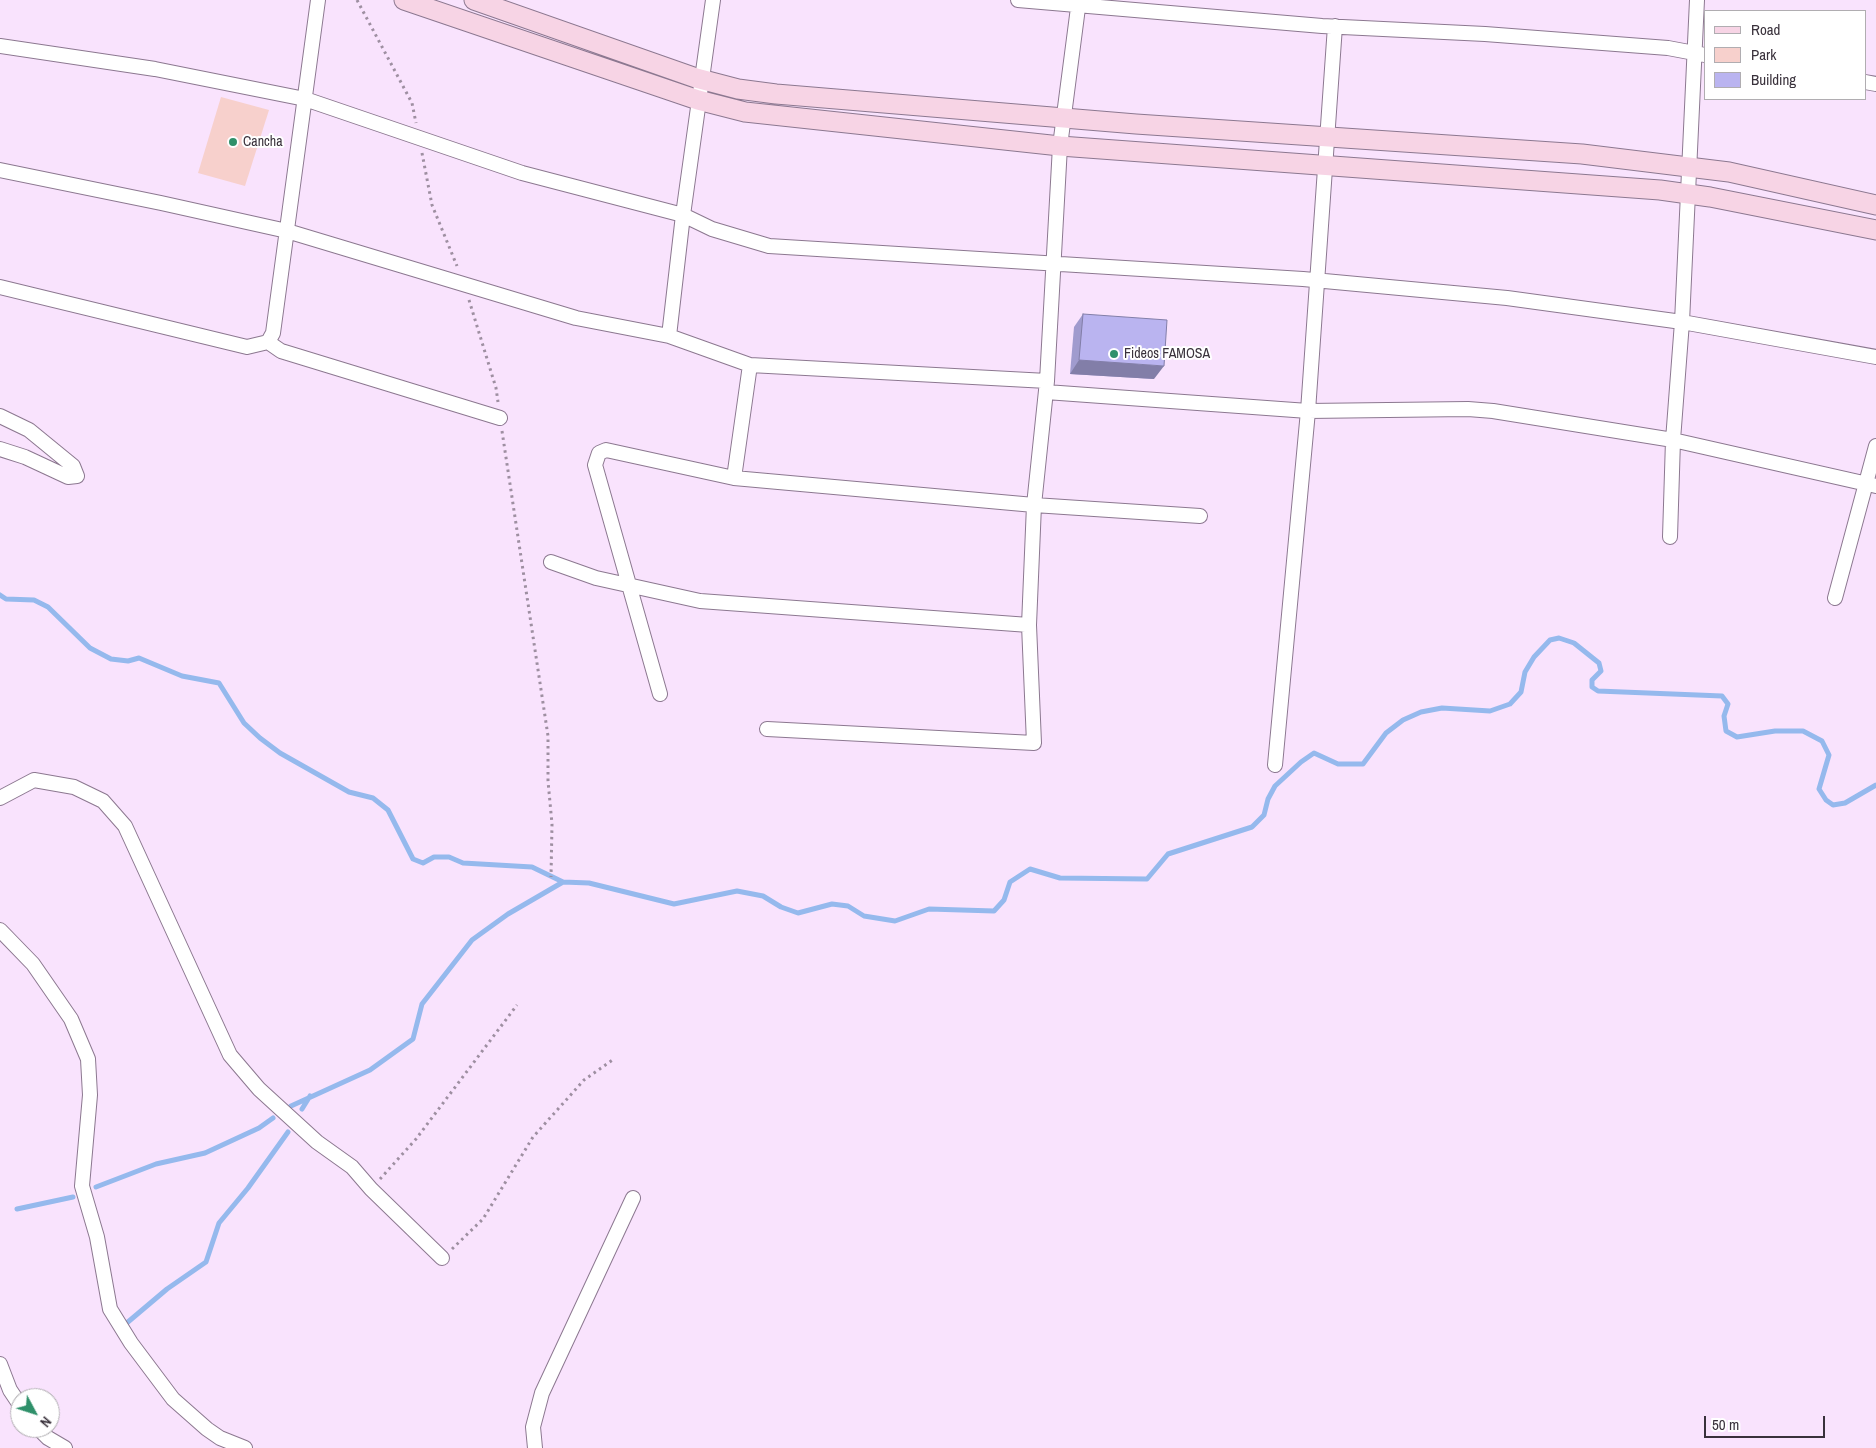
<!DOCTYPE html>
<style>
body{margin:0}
#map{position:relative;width:1876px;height:1448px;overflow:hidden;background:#f9e3fd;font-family:"Archivo Narrow",sans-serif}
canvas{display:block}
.legend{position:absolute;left:1704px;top:10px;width:162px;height:90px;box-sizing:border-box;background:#fff;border:1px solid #b0adb1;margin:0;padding:6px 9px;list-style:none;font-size:15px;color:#39313b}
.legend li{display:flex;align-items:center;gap:10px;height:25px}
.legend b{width:25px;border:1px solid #b0adb1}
.north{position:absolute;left:10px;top:1388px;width:50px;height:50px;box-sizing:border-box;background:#fff;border:1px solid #b0adb1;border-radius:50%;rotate:130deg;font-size:14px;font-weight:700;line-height:20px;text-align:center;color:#39313b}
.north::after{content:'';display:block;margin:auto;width:18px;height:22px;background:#2f906a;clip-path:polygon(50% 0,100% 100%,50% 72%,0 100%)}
.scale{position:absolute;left:1704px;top:1416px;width:121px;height:22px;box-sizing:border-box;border:2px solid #39313b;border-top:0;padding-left:6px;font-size:15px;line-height:18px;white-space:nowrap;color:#39313b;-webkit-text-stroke:4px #fff;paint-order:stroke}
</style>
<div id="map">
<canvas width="1876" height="1448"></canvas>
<ul class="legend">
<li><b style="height:6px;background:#f7d4e5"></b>Road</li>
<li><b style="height:14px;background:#f7d0cc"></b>Park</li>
<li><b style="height:14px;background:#bab4f0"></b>Building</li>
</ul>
<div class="north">N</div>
<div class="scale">50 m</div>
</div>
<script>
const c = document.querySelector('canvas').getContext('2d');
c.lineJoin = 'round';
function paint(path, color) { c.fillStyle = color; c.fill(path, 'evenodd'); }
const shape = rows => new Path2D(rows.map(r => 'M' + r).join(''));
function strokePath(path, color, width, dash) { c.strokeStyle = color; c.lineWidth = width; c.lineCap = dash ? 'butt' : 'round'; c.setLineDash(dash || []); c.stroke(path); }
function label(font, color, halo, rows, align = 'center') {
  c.font = font + ' "Archivo Narrow",sans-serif'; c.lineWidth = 4; c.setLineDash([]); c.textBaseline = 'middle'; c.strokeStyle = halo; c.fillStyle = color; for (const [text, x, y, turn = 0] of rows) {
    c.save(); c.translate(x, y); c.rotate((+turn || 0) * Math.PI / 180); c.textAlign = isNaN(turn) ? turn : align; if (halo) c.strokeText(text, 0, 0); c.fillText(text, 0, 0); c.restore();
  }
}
paint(shape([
 [221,97,269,110,245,186,198,173]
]), '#f7d0cc');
strokePath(shape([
 [0,595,6,599,34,600,48,607,90,648,111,659,128,661,139,658,182,676,219,683,244,723,260,738,280,753,349,792,373,798,388,810,413,859,423,863,434,857,449,857,463,863,532,867,563,882,589,883,674,904,737,891,763,896,781,907,798,913,832,904,848,906,864,916,895,921,929,909,994,911,1004,900,1010,882,1030,869,1060,878,1147,879,1168,854,1252,827,1264,815,1268,799,1275,786,1301,762,1314,753,1338,764,1363,764,1386,733,1403,720,1421,712,1442,708,1490,711,1510,704,1521,692,1525,672,1534,657,1550,640,1559,638,1574,643,1599,663,1601,671,1592,680,1592,687,1598,691,1722,696,1728,704,1724,716,1726,731,1737,737,1775,731,1803,731,1822,741,1829,755,1819,789,1826,800,1833,805,1845,803,1876,785],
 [291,1106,370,1070,413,1039,422,1004,472,940,508,914,563,882],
 [302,1109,310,1096],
 [96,1187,156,1164,205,1153,259,1128,273,1118],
 [17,1209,73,1197],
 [122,1327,167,1289,206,1262,219,1223,248,1188,288,1132]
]), '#95b9ed', 5);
const minor = shape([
 [1018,0,1322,26,1485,34,1668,48,1705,55],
 [0,46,155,69,305,99,522,173,683,215,712,229,769,246,1303,279,1507,298,1682,322,1876,357],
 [1865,82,1876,84],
 [0,170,161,203,287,231,576,318,669,336,750,365,1047,381],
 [0,287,247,347,268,342,273,333,318,0],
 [669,336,683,215,713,0],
 [268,342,281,351,500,418],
 [750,365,734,478,1034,505,1200,516],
 [1046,392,1308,411,1468,409,1493,411,1673,440,1876,486],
 [0,416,29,430,73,466,77,476,68,477,25,457,0,449],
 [1670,537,1673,440,1682,322,1697,0],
 [551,562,596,578,700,601,1029,625],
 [1835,598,1876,446],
 [660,694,595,465,599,453,606,450,734,478],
 [767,729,1034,743,1029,625,1034,505,1047,381,1060,146,1079,0],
 [1275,765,1308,411,1335,26],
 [0,798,34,780,74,787,103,801,125,826,230,1055,259,1089,317,1142,352,1167,371,1189,442,1258],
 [0,930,33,964,71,1019,88,1059,90,1095,82,1186,97,1237,110,1309,131,1343,173,1399,207,1429,220,1438,245,1448],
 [0,1364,10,1390,20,1405],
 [38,1428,48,1438,65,1448],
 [535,1448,533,1427,542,1393,633,1198]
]);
const secondary = shape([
 [404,0,698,100,745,112,1060,146,1660,190,1710,197,1876,230],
 [474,0,696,78,738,89,776,94,1136,124,1582,154,1729,172,1876,205]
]);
strokePath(minor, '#8c7890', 16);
strokePath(secondary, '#8c7890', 21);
strokePath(shape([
 [357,0,412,103,416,123],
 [422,153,432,205,457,266],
 [469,300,496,388,498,402],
 [502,431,548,736,548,781,552,824,551,877],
 [380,1179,416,1139,517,1005],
 [452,1249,483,1219,533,1137,584,1080,614,1059]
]), '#9e8fa1', 3, [2.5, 4]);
strokePath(minor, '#fff', 14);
strokePath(secondary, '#f7d4e5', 19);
paint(shape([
 [1083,314,1154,379,1070,374,1074,327]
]), '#a09bce');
paint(shape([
 [1079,360,1164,366,1154,379,1070,374]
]), '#827ea8');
const building = shape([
 [1083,314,1167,320,1164,366,1079,360,1083,314]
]);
paint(building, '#bab4f0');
strokePath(building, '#827ea8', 1);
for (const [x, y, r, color] of [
 [233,142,5,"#2f906a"],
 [1114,354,5,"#2f906a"]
]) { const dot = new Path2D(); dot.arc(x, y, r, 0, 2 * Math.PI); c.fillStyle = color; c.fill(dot); strokePath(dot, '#fff', 2); }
label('14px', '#39313b', '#fff', [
 ["Cancha",243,142],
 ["Fideos FAMOSA",1124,354]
], 'left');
</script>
